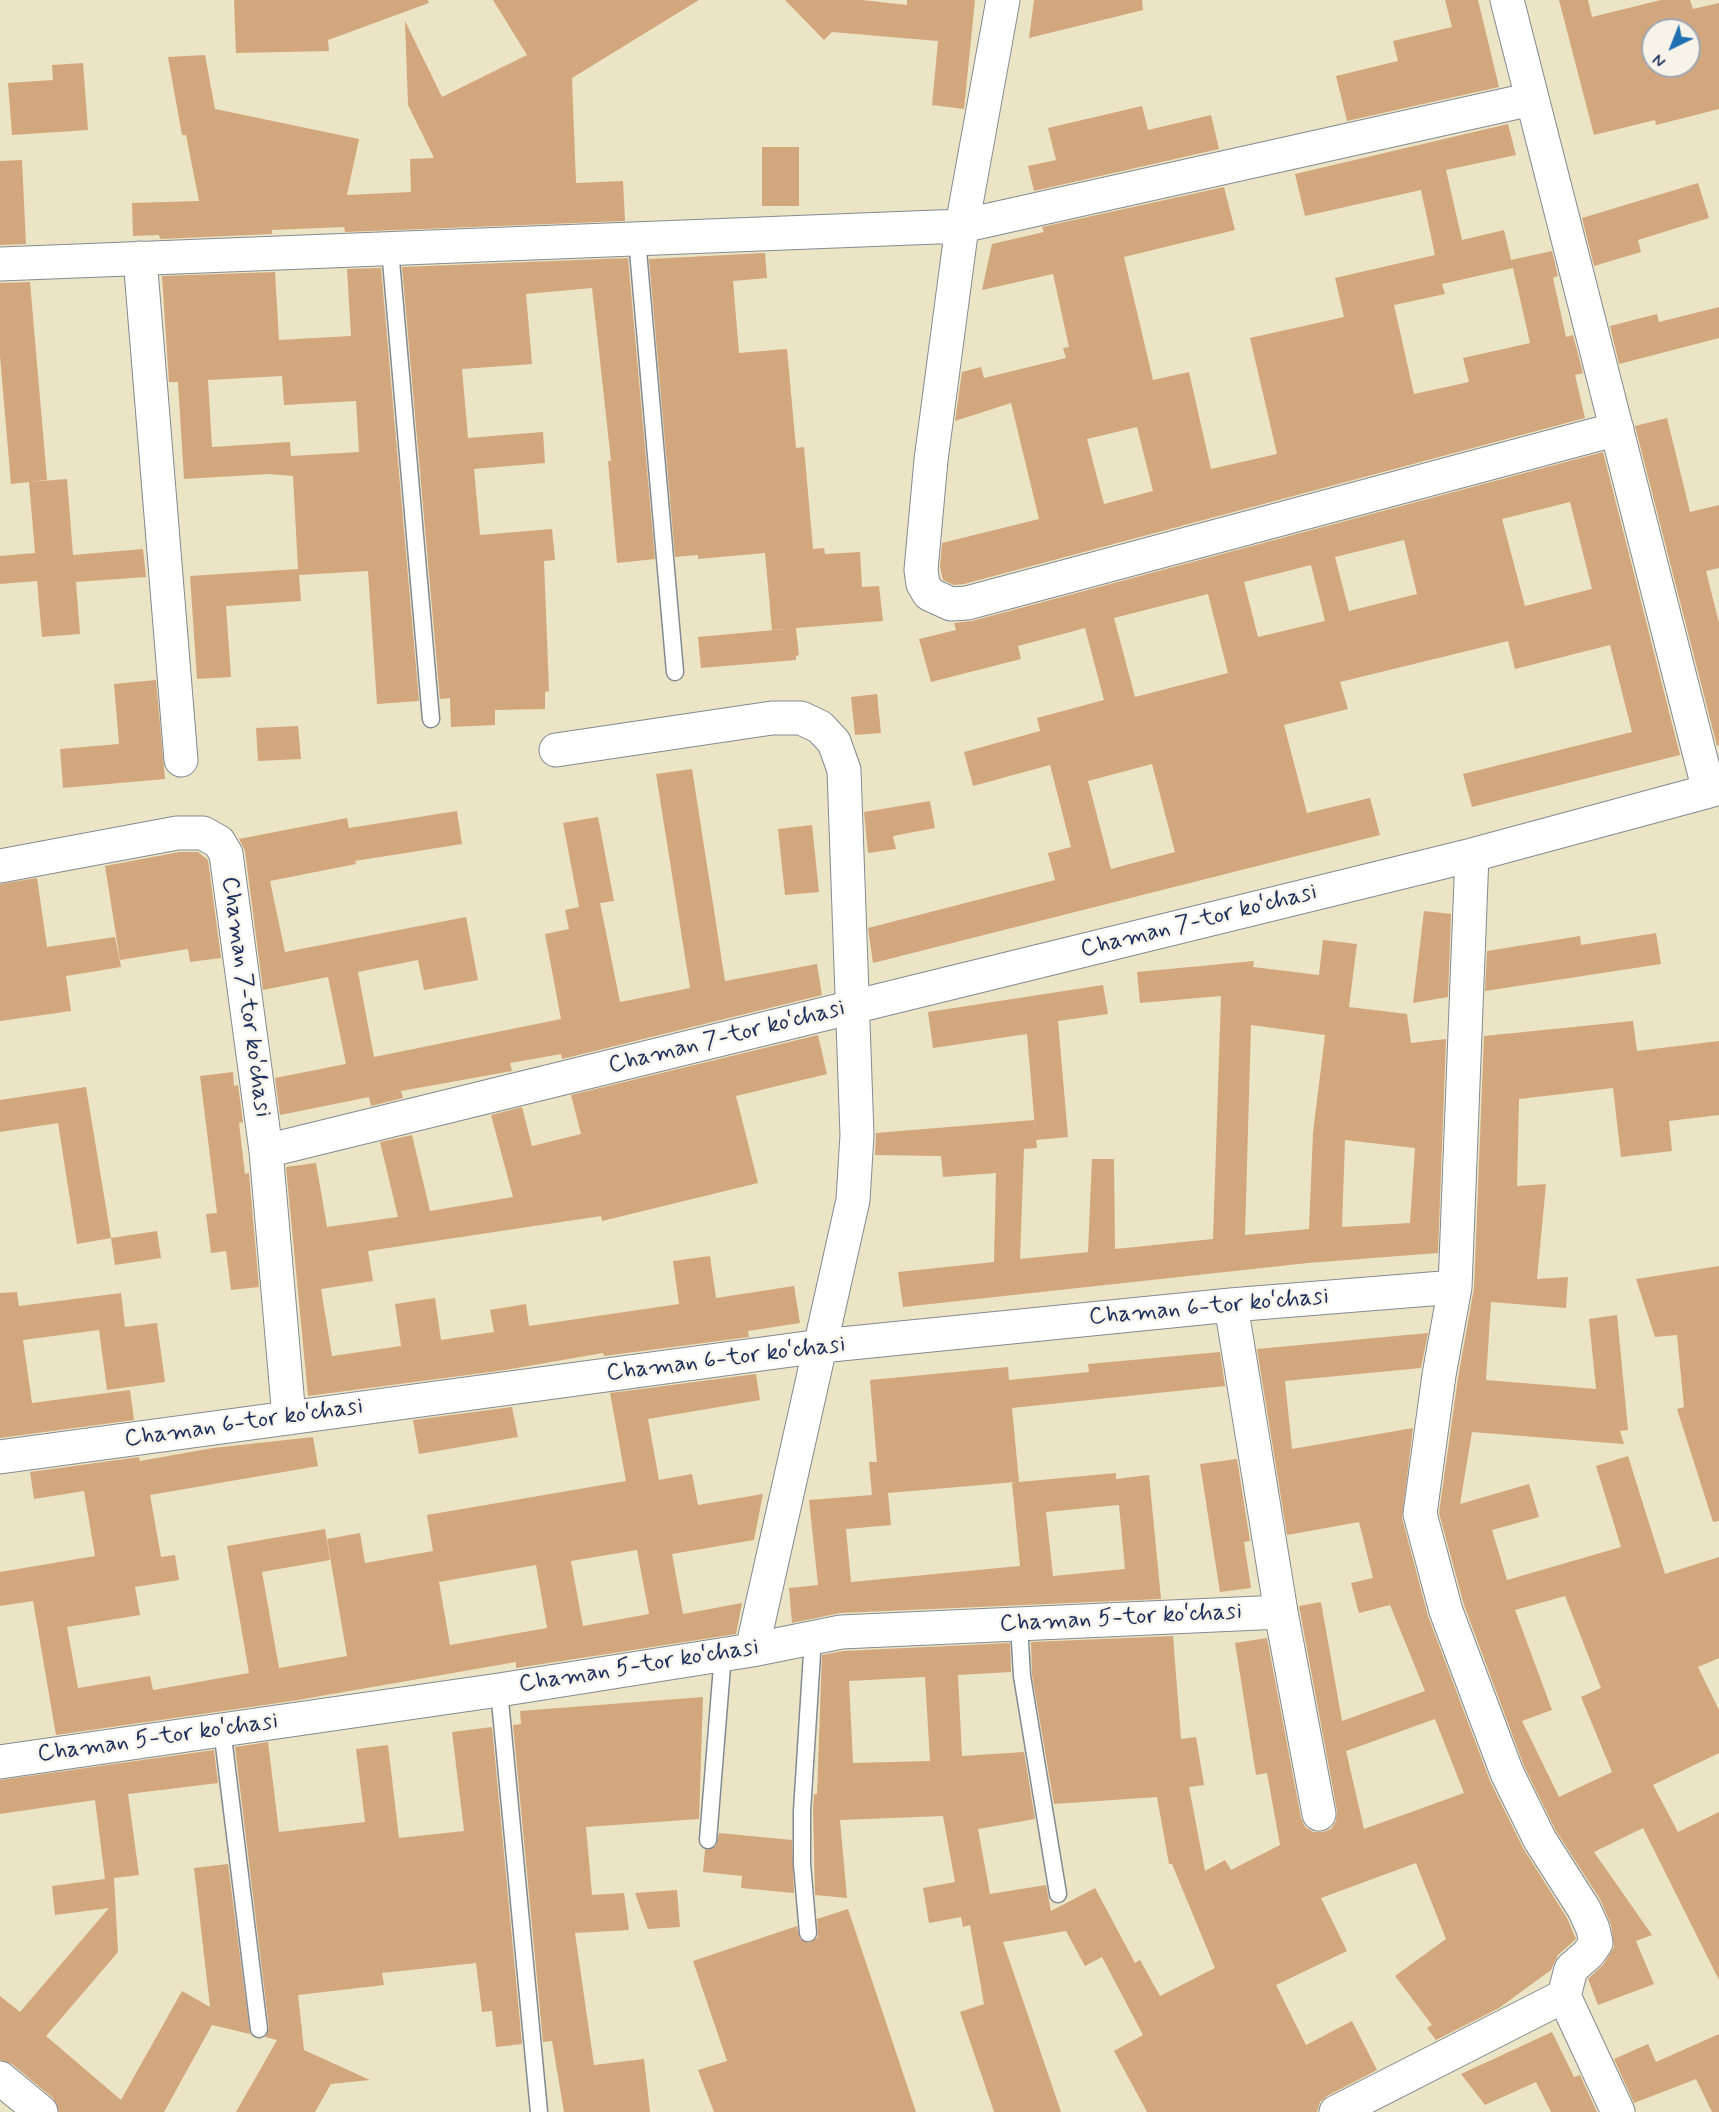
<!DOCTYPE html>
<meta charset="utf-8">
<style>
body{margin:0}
#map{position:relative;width:1719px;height:2112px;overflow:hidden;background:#ebe4c5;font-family:Mynerve,sans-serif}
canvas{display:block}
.north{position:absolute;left:1641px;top:18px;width:60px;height:60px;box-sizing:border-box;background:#f7f3e8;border:2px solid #9fa5b1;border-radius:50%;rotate:223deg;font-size:16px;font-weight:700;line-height:24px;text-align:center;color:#1b2f5e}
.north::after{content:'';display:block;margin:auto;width:21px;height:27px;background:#1f6fb2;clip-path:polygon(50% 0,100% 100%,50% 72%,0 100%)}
</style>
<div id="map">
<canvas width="1719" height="2112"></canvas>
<div class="north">N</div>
</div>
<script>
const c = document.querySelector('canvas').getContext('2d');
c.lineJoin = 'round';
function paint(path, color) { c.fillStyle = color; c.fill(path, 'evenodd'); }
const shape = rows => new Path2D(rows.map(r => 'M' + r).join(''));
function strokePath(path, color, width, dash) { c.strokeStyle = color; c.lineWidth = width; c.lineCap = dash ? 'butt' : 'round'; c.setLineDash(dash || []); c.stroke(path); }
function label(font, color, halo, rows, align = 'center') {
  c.font = font + ' Mynerve,sans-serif'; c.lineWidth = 4.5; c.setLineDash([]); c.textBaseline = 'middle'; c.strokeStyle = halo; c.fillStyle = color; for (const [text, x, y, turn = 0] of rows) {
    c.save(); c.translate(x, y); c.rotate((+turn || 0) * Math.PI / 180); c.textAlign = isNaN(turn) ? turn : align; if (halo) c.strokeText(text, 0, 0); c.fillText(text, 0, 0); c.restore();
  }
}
paint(shape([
 [234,0,428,0,429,3,328,40,329,51,236,53],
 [493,0,699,0,572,78,576,183,623,181,625,221,345,232,344,227,272,230,272,234,160,239,159,235,133,236,132,203,199,201,186,135,182,135,168,57,205,55,215,109,359,139,347,195,411,192,410,159,434,158,408,105,405,21,442,97,527,55],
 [785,0,862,0,907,5,907,0,975,0,964,109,932,105,938,41,832,32,824,40],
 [1034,0,1142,0,1143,10,1029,38],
 [1445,0,1478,0,1499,87,1347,121,1336,76,1398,61,1393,41,1452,27],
 [1559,0,1588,0,1592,17,1661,0,1690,0,1693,9,1719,3,1719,109,1656,125,1655,120,1594,135],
 [1653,30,1689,30,1689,66,1653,66],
 [83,63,88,130,12,135,8,83,53,80,52,65],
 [1142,106,1148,130,1211,115,1219,149,1034,191,1028,166,1056,160,1048,128],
 [1508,124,1516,155,1446,170,1462,240,1504,230,1511,260,1552,251,1558,276,1553,278,1566,337,1573,335,1583,373,1575,375,1585,418,964,584,954,585,943,580,940,567,942,543,1039,519,1011,403,955,421,962,372,981,367,984,378,1066,358,1063,348,1069,347,1053,274,982,290,992,244,1044,232,1042,227,1224,187,1235,230,1124,257,1153,380,1189,372,1211,469,1277,454,1250,338,1344,317,1335,278,1435,255,1421,190,1305,216,1295,174],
 [1513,268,1530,343,1463,358,1469,382,1414,394,1394,305,1445,294,1442,284],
 [1137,427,1153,491,1104,504,1087,439],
 [762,147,799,147,799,206,762,206],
 [22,160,26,244,0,245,0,161],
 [1698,183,1709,218,1638,240,1641,252,1594,266,1582,218],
 [765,253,767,278,733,281,739,353,787,349,796,448,804,447,813,549,824,548,825,554,860,552,862,587,879,586,883,621,772,630,765,553,698,559,698,555,675,557,649,259],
 [628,258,655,559,617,563,608,461,611,461,592,288,526,294,532,364,462,369,468,438,543,432,545,463,474,469,480,535,552,529,555,560,544,561,549,691,545,692,545,709,495,710,495,725,451,727,450,698,440,699,402,267],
 [381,268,419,701,377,704,368,571,299,575,301,601,226,606,231,677,197,679,190,576,298,569,293,476,269,474,184,479,178,382,169,382,162,276,275,272,279,340,351,336,347,269],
 [282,376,284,405,356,401,359,452,291,456,290,442,212,447,208,380],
 [30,282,47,480,11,484,0,356,0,283],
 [1719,307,1719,338,1619,364,1610,326,1657,314,1659,322],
 [1667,418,1690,512,1719,505,1719,568,1706,571,1719,623,1719,745,1717,746,1635,426],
 [1603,452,1680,755,1472,807,1463,774,1632,732,1610,645,1515,669,1508,641,1340,682,1348,709,1284,725,1307,813,1370,798,1380,835,873,963,868,928,1055,880,1048,853,1071,847,1050,765,973,786,964,752,1040,731,1037,718,1104,700,1085,628,1018,646,1021,659,931,682,919,639,956,630,954,623,972,621],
 [1570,502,1592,589,1525,606,1502,519],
 [1404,540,1417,594,1349,611,1335,557],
 [1311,565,1325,621,1258,637,1244,582],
 [1208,594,1228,673,1135,697,1114,618],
 [1152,764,1175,852,1111,869,1088,781],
 [67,479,73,555,143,549,146,577,76,582,80,634,42,637,37,581,0,584,0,556,35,553,29,482],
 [796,628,799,655,796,656,796,660,701,668,698,637],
 [156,680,165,779,63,788,60,749,119,744,114,684],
 [877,694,881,733,855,735,851,697],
 [298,726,301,759,258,761,256,728],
 [692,769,725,981,817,964,822,995,562,1059,561,1054,510,1063,512,1071,401,1091,403,1098,371,1106,369,1097,280,1115,275,1078,346,1064,328,977,263,990,245,851,239,839,347,818,349,828,457,811,462,844,355,861,356,864,270,881,285,952,466,917,478,980,424,990,418,960,358,972,374,1057,561,1019,545,934,569,929,565,910,579,907,563,823,598,817,614,901,600,903,620,1002,690,988,656,774],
 [930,801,935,828,893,836,896,849,868,853,864,812],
 [812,825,819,892,785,895,778,829],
 [179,852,198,852,208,860,221,958,190,962,188,949,120,960,105,866],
 [37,878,47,947,115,937,121,967,66,976,71,1011,0,1021,0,884],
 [1424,911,1451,914,1448,997,1413,1003],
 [1656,933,1661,964,1485,991,1487,951,1580,936,1581,945],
 [1323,940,1357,944,1349,1007,1407,1014,1411,1043,1446,1039,1438,1253,1308,1263,903,1307,898,1272,994,1262,996,1173,943,1177,941,1156,875,1155,876,1133,1034,1120,1037,1148,1024,1149,1020,1259,1088,1252,1092,1159,1114,1159,1115,1249,1213,1239,1221,996,1140,1003,1137,972,1254,961,1253,967,1319,975],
 [1251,1025,1325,1035,1313,1133,1309,1229,1245,1235],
 [1345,1140,1415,1148,1410,1223,1342,1227],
 [1103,985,1108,1014,1058,1021,1068,1137,1036,1140,1027,1034,933,1048,928,1012],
 [1633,1021,1637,1051,1719,1041,1719,1115,1669,1121,1672,1151,1621,1157,1613,1088,1519,1099,1517,1186,1546,1184,1537,1279,1568,1277,1566,1308,1491,1302,1486,1380,1596,1389,1589,1319,1617,1315,1628,1430,1620,1431,1624,1444,1472,1432,1460,1504,1529,1484,1539,1517,1492,1530,1507,1580,1621,1547,1596,1466,1628,1456,1665,1574,1719,1557,1719,1658,1698,1667,1719,1710,1719,1753,1653,1785,1678,1832,1719,1812,1719,1980,1643,1828,1594,1852,1652,1935,1636,1941,1654,1984,1598,2005,1588,1979,1603,1965,1614,1947,1611,1925,1600,1899,1556,1831,1524,1766,1464,1605,1439,1513,1458,1378,1474,1288,1484,1036],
 [1565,1596,1601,1688,1581,1697,1612,1772,1559,1797,1522,1721,1552,1710,1515,1610],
 [818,1035,827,1074,736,1096,758,1183,602,1221,601,1216,368,1251,373,1281,321,1289,332,1356,401,1346,395,1304,435,1298,441,1340,494,1332,490,1310,526,1304,529,1326,679,1304,673,1261,710,1256,716,1298,794,1286,800,1323,748,1331,749,1337,604,1356,603,1353,505,1370,308,1396,286,1167,316,1163,327,1227,398,1217,380,1142,412,1135,430,1211,513,1197,491,1115,522,1107,532,1146,581,1134,571,1095],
 [233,1072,234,1086,238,1085,243,1122,239,1123,245,1174,249,1173,259,1287,231,1290,226,1251,211,1253,206,1214,217,1213,200,1076],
 [86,1087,111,1238,77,1244,58,1123,0,1132,0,1100],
 [157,1231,161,1258,115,1265,111,1238],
 [1719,1266,1719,1521,1713,1522,1677,1409,1684,1407,1677,1335,1655,1337,1636,1279],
 [17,1292,19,1306,121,1293,125,1327,157,1323,165,1382,107,1390,99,1330,23,1340,32,1403,130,1390,134,1420,0,1438,0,1293],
 [1428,1333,1421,1368,1285,1381,1292,1449,1413,1428,1402,1518,1428,1616,1490,1781,1523,1848,1567,1918,1576,1939,1558,1955,1551,1970,1499,2008,1436,2040,1427,2028,1432,2025,1395,1976,1446,1939,1416,1863,1321,1898,1347,1951,1276,1985,1306,2045,1352,2021,1377,2070,1327,2096,1320,2102,1317,2112,1147,2112,1114,2051,1143,2035,1102,1957,1085,1966,1066,1931,1003,1942,1061,2112,994,2112,960,2012,984,2004,970,1925,963,1927,961,1917,929,1923,923,1888,955,1882,943,1816,840,1820,847,1898,815,1895,813,1809,814,1794,817,1794,822,1655,843,1651,1010,1643,1011,1672,958,1675,962,1756,1024,1752,1035,1819,978,1829,990,1894,1046,1885,1051,1911,1095,1888,1135,1963,1140,1960,1160,1996,1215,1968,1172,1864,1169,1864,1157,1797,1054,1804,1032,1675,1031,1642,1173,1636,1181,1739,1196,1737,1204,1785,1189,1787,1205,1871,1225,1860,1231,1870,1280,1845,1267,1773,1256,1775,1235,1643,1267,1638,1301,1818,1305,1827,1313,1832,1323,1832,1331,1829,1336,1821,1337,1811,1299,1606,1321,1602,1342,1721,1425,1691,1390,1605,1359,1613,1351,1583,1373,1578,1359,1522,1287,1535,1257,1349],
 [925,1677,930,1761,853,1763,849,1681],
 [1435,1719,1464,1793,1364,1829,1346,1751],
 [1220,1352,1225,1386,1012,1408,1019,1482,1116,1473,1116,1479,1149,1475,1161,1599,840,1613,792,1623,789,1588,818,1585,809,1500,872,1495,869,1462,877,1462,870,1380,1008,1367,1009,1380,1089,1372,1088,1364],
 [1016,1482,1012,1483,1020,1566,851,1582,846,1529,891,1525,888,1493],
 [1119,1505,1125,1569,1053,1576,1046,1512],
 [756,1374,760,1400,648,1419,659,1480,692,1474,698,1505,763,1494,754,1540,672,1554,683,1614,742,1603,736,1634,516,1668,516,1662,292,1701,56,1735,33,1601,0,1606,0,1572,95,1556,84,1491,34,1499,30,1472,139,1457,140,1461,213,1448,313,1437,318,1466,150,1495,161,1557,175,1555,179,1580,135,1587,140,1615,67,1627,78,1688,150,1676,153,1690,249,1673,227,1546,325,1529,330,1560,262,1572,279,1668,347,1656,327,1539,360,1533,365,1563,433,1551,427,1515,626,1481,610,1393],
 [637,1550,649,1614,583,1626,571,1561],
 [536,1565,547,1628,450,1645,439,1582],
 [512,1407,518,1437,419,1454,413,1420],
 [1237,1459,1250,1541,1244,1542,1251,1588,1220,1592,1200,1464],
 [703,1697,699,1819,586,1827,592,1895,624,1893,629,1930,575,1933,594,2065,644,2059,650,2112,564,2112,552,2041,543,2042,513,1725,521,1724,520,1711],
 [492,1727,522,2044,496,2047,492,2011,482,2012,476,1963,382,1973,384,1985,298,1995,304,2050,370,2080,331,2084,315,2112,236,2112,277,2040,265,2037,269,2028,235,1747,268,1742,279,1832,365,1822,356,1749,388,1745,399,1838,464,1831,452,1732],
 [214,1750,218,1783,128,1794,139,1875,114,1878,118,1952,46,2036,121,2100,182,1991,210,2007,194,1868,228,1864,250,2034,212,2025,164,2112,59,2112,53,2098,12,2064,0,2060,0,1996,20,2012,109,1908,55,1915,52,1886,105,1879,95,1800,0,1814,0,1780],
 [719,1833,792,1840,794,1893,741,1888,742,1876,703,1872,705,1850,716,1846],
 [677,1890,680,1927,648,1929,635,1893],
 [848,1909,916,2112,714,2112,698,2070,727,2061,693,1961,797,1926,800,1939,809,1943,818,1937,817,1919],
 [1552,2032,1574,2077,1580,2075,1597,2112,1551,2112,1536,2082,1485,2105,1461,2074],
 [1719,2034,1719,2112,1712,2112,1696,2079,1634,2103,1614,2059,1648,2044,1656,2062]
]), '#d3a77d');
const service = shape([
 [637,239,675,672],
 [390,249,431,719],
 [1019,1624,1022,1676,1058,1894],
 [499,1690,539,2112],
 [222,1729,259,2029],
 [708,1840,723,1654],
 [808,1933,802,1864,802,1811,813,1638]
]);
const minor = shape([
 [1003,0,962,226,931,460,921,570,923,584,929,594,951,604,967,603,1617,429],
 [1507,0,1709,791,1719,788],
 [140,258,181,760],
 [0,264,962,226,1532,99],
 [556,750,772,718,801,718,820,727,834,742,844,770,857,1135,853,1200,752,1650],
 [0,866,177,833,203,833,219,842,226,854,266,1151,1472,855,1709,791],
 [266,1151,289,1418],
 [1231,1305,1281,1612,1319,1814],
 [0,1457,821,1346,1231,1305,1455,1287],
 [0,1762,499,1690,752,1650,841,1632,1281,1612],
 [1564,1996,1618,2112],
 [0,2078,41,2112],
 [1336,2112,1564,1996,1571,1969,1588,1954,1596,1943,1593,1929,1584,1909,1540,1840,1507,1773,1446,1611,1420,1514,1439,1375,1455,1287,1472,855]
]);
strokePath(service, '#838a92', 19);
strokePath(minor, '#838a92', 35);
strokePath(service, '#fff', 16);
strokePath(minor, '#fff', 33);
label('24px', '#1b2f5e', '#f7f3e8', [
 ["Chaman 7-tor koʻchasi",1199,922,-14],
 ["Chaman 7-tor koʻchasi",245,997,82],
 ["Chaman 7-tor koʻchasi",727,1038,-14],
 ["Chaman 6-tor koʻchasi",1209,1308,-5],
 ["Chaman 6-tor koʻchasi",726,1360,-7],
 ["Chaman 6-tor koʻchasi",244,1424,-8],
 ["Chaman 5-tor koʻchasi",1121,1619,-3],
 ["Chaman 5-tor koʻchasi",639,1667,-9],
 ["Chaman 5-tor koʻchasi",158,1739,-8]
]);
</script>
